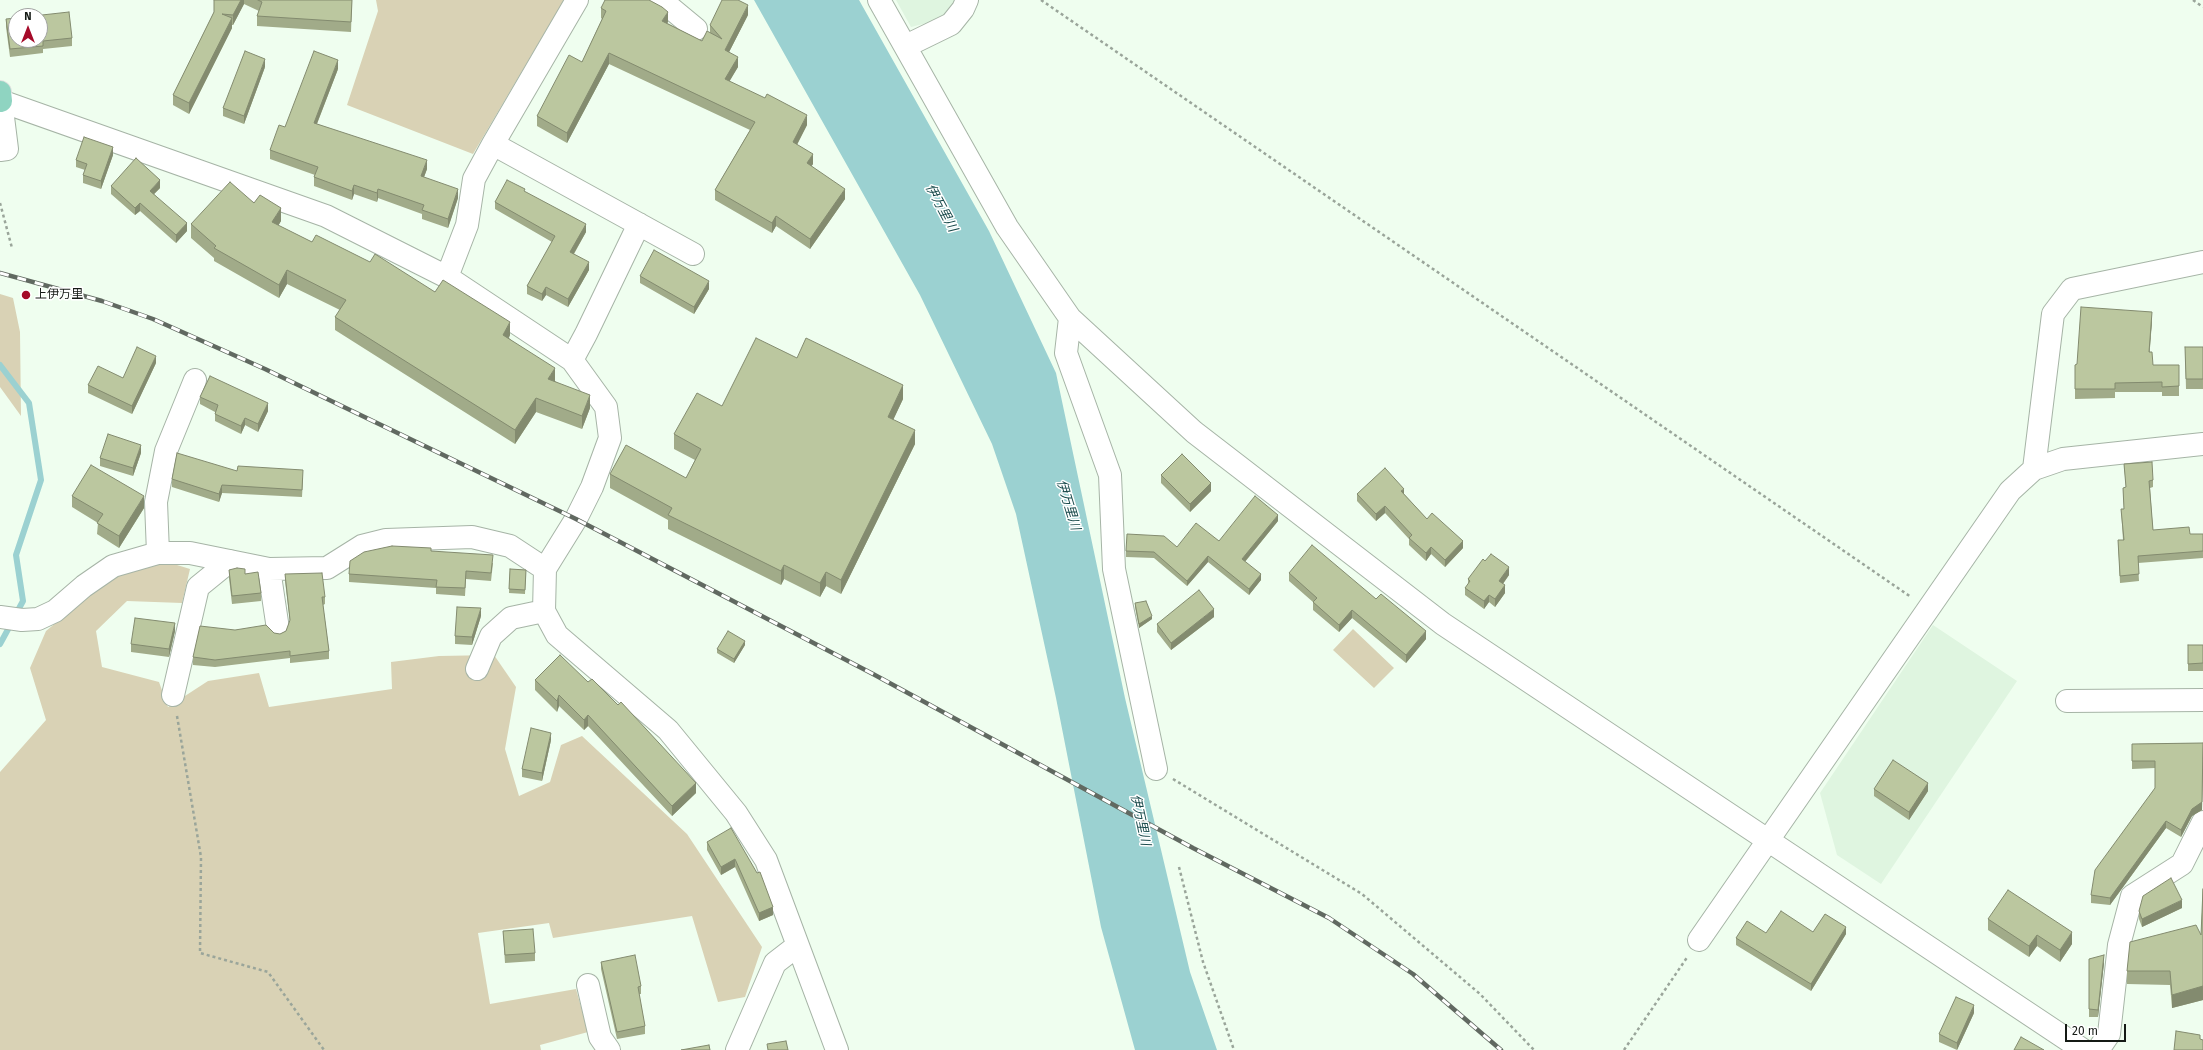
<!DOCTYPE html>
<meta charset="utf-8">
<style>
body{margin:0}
#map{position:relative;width:2203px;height:1050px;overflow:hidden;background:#effeef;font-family:"Fira Sans",sans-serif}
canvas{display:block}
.north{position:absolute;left:8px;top:8px;width:40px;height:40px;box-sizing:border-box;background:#fff;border:1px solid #a1a3a1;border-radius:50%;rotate:0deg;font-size:11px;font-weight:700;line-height:16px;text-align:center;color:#151a15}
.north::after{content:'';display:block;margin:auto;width:14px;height:18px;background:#a50a29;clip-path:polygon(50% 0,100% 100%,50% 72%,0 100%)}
.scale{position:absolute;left:2065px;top:1024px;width:61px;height:18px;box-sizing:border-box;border:2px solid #151a15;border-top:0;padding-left:5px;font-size:12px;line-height:14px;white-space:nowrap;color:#151a15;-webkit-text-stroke:3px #fff;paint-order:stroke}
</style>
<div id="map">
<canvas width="2203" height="1050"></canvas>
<div class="north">N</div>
<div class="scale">20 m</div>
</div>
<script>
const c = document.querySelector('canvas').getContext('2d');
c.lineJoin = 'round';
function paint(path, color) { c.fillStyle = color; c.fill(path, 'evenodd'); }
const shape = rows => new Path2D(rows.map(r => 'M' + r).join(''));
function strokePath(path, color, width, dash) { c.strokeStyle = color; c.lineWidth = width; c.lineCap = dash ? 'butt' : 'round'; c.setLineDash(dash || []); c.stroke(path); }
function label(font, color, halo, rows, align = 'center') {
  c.font = font + ' "Fira Sans","Noto Sans JP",sans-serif'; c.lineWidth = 3; c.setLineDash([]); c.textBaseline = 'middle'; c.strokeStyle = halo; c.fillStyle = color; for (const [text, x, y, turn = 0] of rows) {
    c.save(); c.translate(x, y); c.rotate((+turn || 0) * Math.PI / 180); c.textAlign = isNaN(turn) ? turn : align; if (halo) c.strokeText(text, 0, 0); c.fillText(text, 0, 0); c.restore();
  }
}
paint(shape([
 [896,0,956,0,948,18,911,27],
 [1933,625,2017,681,1881,884,1837,855,1820,793]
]), '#dff5e0');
paint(shape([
 [376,0,564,0,473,154,347,105,378,11],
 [0,294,13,298,20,332,21,416,0,387],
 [164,561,190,569,182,603,127,601,96,631,102,667,159,682,168,707,208,681,259,673,269,707,392,689,391,662,439,656,494,655,516,687,505,749,519,796,550,782,561,745,582,736,687,834,762,947,745,997,718,1002,692,916,553,938,549,923,478,933,490,1004,576,989,588,1032,540,1045,541,1050,0,1050,0,772,46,720,30,668,46,631,112,576],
 [1353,629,1394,668,1374,688,1333,650]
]), '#d9d2b5');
paint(shape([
 [754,0,859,0,989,231,1056,373,1125,698,1190,972,1217,1050,1135,1050,1101,927,1056,698,1016,514,992,444,920,295]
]), '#9bd1d1');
strokePath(shape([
 [0,365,29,403,41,480,16,555,23,601,16,614],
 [0,644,12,622]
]), '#9bd1d1', 6);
const minor = shape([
 [577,0,493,144,693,254],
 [661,0,696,29],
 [879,0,1007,227,1070,318,1194,432,1443,624,2083,1050],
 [906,46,951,24,963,9,967,0],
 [0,150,7,149,1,101,326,216,447,277,572,360,606,407,610,438,592,487,576,519,545,569,544,611,557,635,668,730,736,813,766,860,837,1050],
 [447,277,467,225,474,179,493,144],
 [1070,318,1066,353,1110,475,1114,569,1156,769],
 [572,360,586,334,639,224],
 [2034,469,2053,314,2072,289,2203,262],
 [158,553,156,502,166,451,195,380],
 [269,569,278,629],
 [0,617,22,620,38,619,55,611,84,586,113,566,158,553,190,553,269,569,327,568,362,546,386,540,472,537,510,546,545,569],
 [477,669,491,636,511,618,544,611],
 [173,695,198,587,230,561],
 [2067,701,2203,700],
 [1699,940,2010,491,2034,469,2063,459,2203,444],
 [588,985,600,1037,609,1050],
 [737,1050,775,963,797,946],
 [2098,1050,2109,1034,2119,945,2132,896,2182,864,2203,822]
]);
const major = shape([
 [0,92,1,101]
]);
strokePath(minor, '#a6b4a6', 24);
strokePath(major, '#dedfde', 24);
strokePath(shape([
 [1041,0,1911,597],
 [2193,0,2203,7],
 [0,203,12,248],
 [177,716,201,857,200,953,268,972,324,1050],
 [1173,779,1362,894,1480,994,1534,1050],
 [1179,867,1203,962,1234,1050],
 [1624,1050,1688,956]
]), '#9aa59a', 2.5, [3, 3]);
strokePath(minor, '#fff', 22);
strokePath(major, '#8fd4c1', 22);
const rail = shape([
 [0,273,102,301,153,319,265,369,576,519,687,577,873,674,1193,848,1329,918,1413,974,1501,1050]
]);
strokePath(rail, '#616961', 4.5);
strokePath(rail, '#fff', 3, [9]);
paint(shape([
 [214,0,352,0,351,32,257,26,257,16,259,11,244,4,233,25,232,25,232,28,189,114,173,105,173,95,214,12],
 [601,8,668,22,667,23,702,41,710,32,710,25,748,15,729,52,738,67,729,81,807,125,797,145,813,164,811,166,845,199,810,249,776,226,772,233,715,200,715,190,750,130,609,64,567,143,537,126,537,116,582,62,602,19,601,18],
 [6,19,72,38,72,46,43,49,43,53,10,57,6,27],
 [265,67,244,124,223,116,223,108],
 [338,69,317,124,427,169,424,177,458,198,448,228,422,219,422,214,378,198,377,202,354,194,352,200,314,186,314,177,315,175,270,159,270,150,285,127],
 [113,155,101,189,83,183,83,175,85,170,76,167,76,160],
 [111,186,160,188,154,194,187,231,176,243,140,211,135,215,111,194],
 [525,192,586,232,574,254,589,270,568,307,546,295,542,301,527,294,527,286,552,242,495,209,495,202],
 [254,203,281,221,278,226,312,242,370,262,435,292,510,335,509,338,555,381,590,408,582,429,536,412,515,444,335,330,335,317,340,310,287,284,279,298,214,261,214,258,191,238,191,224],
 [640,276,709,289,694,314,640,283],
 [2152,321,2149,352,2153,365,2179,365,2179,396,2162,396,2162,392,2115,392,2115,398,2075,399,2075,365,2077,364],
 [2185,347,2203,347,2203,389,2186,389],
 [797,358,903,399,893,420,915,444,841,594,826,586,820,597,784,579,781,585,668,529,668,520,610,488,610,474,686,478,695,460,674,449,674,434,722,406],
 [156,363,132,414,88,393,88,385,123,378],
 [200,397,268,411,258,432,245,425,241,434,215,421,215,412,200,404],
 [141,453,133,476,100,466,100,458],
 [2124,464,2153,480,2153,487,2150,488,2153,530,2190,534,2203,534,2203,558,2138,563,2139,581,2120,583,2118,540,2123,540,2121,509,2124,509,2123,488,2126,488],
 [237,471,303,478,302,497,222,493,219,502,172,487,172,479],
 [1161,475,1211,491,1190,512,1161,483],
 [1357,494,1404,494,1427,519,1463,548,1445,567,1431,554,1426,561,1409,545,1409,539,1385,513,1376,521,1357,501],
 [72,496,144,508,119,548,97,534,98,523,72,507],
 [1278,521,1245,562,1261,580,1249,595,1208,562,1187,586,1154,558,1126,557,1126,551,1177,547,1219,541],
 [431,551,493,563,491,581,466,579,465,596,436,594,436,588,349,582,349,574],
 [1485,561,1509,575,1503,584,1505,593,1495,607,1489,602,1484,609,1465,595,1465,588,1468,585,1468,579],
 [510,569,526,570,525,594,509,593],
 [229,570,245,574,261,593,261,601,232,604,229,578],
 [1289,573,1376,599,1426,639,1406,663,1352,618,1339,632,1313,610,1313,602,1289,581],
 [285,574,325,597,325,604,323,605,329,651,329,659,290,663,290,658,215,667,193,665,193,657,235,630,280,634,286,631,290,622,285,581],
 [1135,603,1152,619,1139,628,1135,607],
 [481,616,472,645,455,644,455,636],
 [1214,617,1171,650,1157,632,1157,624],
 [175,631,169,657,131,652,131,644],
 [745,645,734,663,717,653,717,649],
 [2188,645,2203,645,2203,671,2188,671],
 [535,680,588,682,618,705,696,793,672,816,588,726,584,730,559,706,557,712,535,690],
 [551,740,542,781,522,777,522,769],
 [2203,743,2202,810,2192,816,2181,837,2166,828,2110,905,2091,903,2091,895,2155,788,2155,768,2132,769,2132,744],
 [1874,789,1928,791,1909,820,1874,796],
 [707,842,757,873,773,915,759,921,735,867,721,875,707,850],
 [2203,889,2203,1000,2172,1008,2170,985,2127,984,2127,971,2201,935],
 [2182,908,2142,927,2139,919,2139,911],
 [1988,919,2072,944,2060,962,2037,946,2029,957,1988,930],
 [503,931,535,953,535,961,505,963],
 [1813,932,1846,934,1811,991,1736,945,1736,938,1766,933],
 [2089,959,2104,963,2098,1017,2089,1017],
 [601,962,641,986,641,994,639,994,645,1026,645,1034,617,1039,601,969],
 [1974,1013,1957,1050,1939,1042,1939,1034]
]), '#a1ab89');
paint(shape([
 [241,0,244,0,244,4,233,25,233,15],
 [748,5,748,15,725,60,725,50],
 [668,12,668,22,662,31,662,21],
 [232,18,232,28,189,114,189,103],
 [609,53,609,64,567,143,567,133],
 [738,57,738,67,725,89,725,79],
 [265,59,265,67,244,124,244,116],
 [338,60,338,69,314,131,314,123],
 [807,115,807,125,793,152,793,142],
 [113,147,113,155,101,189,101,181],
 [813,154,813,164,807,173,807,163],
 [427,160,427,169,421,185,421,176],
 [160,180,160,188,150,198,150,191],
 [354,185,354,194,352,200,352,191],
 [378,189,378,198,377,202,377,193],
 [458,189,458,198,448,228,448,219],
 [845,189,845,199,810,249,810,239],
 [140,203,140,211,135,215,135,208],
 [281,208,281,221,272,236,272,222],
 [776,216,776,226,772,233,772,223],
 [187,223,187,231,176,243,176,235],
 [586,224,586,232,570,260,570,252],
 [589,262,589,270,568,307,568,299],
 [287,270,287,284,279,298,279,285],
 [709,281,709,289,694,314,694,307],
 [546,287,546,295,542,301,542,294],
 [2152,312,2152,321,2149,361,2149,352],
 [510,322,510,335,503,348,503,335],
 [156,356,156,363,132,414,132,406],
 [555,368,555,381,548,392,548,379],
 [903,385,903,399,888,431,888,417],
 [590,395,590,408,582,429,582,416],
 [536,398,536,412,515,444,515,430],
 [268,403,268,411,258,432,258,424],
 [245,418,245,425,241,434,241,426],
 [915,430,915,444,841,594,841,580],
 [141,445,141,453,133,476,133,468],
 [1211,483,1211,491,1190,512,1190,504],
 [222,485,222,493,219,502,219,494],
 [1404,489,1404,496,1401,491],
 [144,496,144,508,119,548,119,536],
 [1385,506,1385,513,1376,521,1376,514],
 [1278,515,1278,521,1242,565,1242,559],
 [1463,541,1463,548,1445,567,1445,560],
 [1431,547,1431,554,1426,561,1426,553],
 [1208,556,1208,562,1187,586,1187,581],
 [784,565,784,579,781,585,781,571],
 [1509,567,1509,575,1499,589,1499,581],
 [826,572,826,586,820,597,820,583],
 [1261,574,1261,580,1249,595,1249,589],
 [1505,585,1505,593,1495,607,1495,599],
 [1489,595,1489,602,1484,609,1484,601],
 [481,608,481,616,472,645,472,637],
 [1214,609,1214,617,1171,650,1171,643],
 [1352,610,1352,618,1339,632,1339,625],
 [1152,616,1152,619,1139,628,1139,624],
 [175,623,175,631,169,657,169,649],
 [1426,631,1426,639,1406,663,1406,655],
 [745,641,745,645,734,663,734,659],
 [559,695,559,706,557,712,557,701],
 [588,715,588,726,584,730,584,720],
 [551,733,551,740,542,781,542,773],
 [2203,743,2202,810,2192,816,2181,837,2181,830],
 [696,783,696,793,672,816,672,806],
 [1928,783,1928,791,1909,820,1909,812],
 [2166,821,2166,828,2110,905,2110,898],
 [735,859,735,867,721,875,721,867],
 [2182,900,2182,908,2142,927,2142,919],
 [773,907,773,915,759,921,759,913],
 [1846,927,1846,934,1811,991,1811,984],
 [2072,932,2072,944,2060,962,2060,950],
 [2037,935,2037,946,2029,957,2029,946],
 [2104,955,2104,963,2098,1017,2098,1010],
 [2203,986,2203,1000,2172,1008,2172,995],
 [1974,1005,1974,1013,1957,1050,1957,1043]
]), '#838b6f');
const building = shape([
 [214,0,241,0,233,15,222,14,232,18,189,103,173,95,214,12,214,0],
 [258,0,352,0,351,22,257,16,262,2,258,0],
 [605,0,649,0,662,7,668,12,662,21,702,41,707,31,722,39,710,25,722,0,738,0,748,5,725,50,738,57,725,79,765,98,767,94,807,115,793,142,813,154,807,163,845,189,810,239,776,216,772,223,715,190,755,122,609,53,567,133,537,116,569,55,582,62,606,11,601,8,605,0],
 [69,12,72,38,43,41,43,46,10,49,6,19,16,18,16,40,40,40,40,16,33,16,69,12],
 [245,51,265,59,244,116,223,108,245,51],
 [314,51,338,60,314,123,427,160,421,176,458,189,448,219,422,210,424,205,378,189,377,193,354,185,352,191,314,177,318,167,270,150,279,125,285,127,314,51],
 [84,137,113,147,101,181,83,175,87,164,76,160,84,137],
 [136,158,160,180,150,191,187,223,176,235,140,203,135,208,111,186,136,158],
 [507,180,525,189,524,191,586,224,570,252,589,262,568,299,546,287,542,294,527,286,555,236,495,202,507,180],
 [230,182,254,203,260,195,281,208,272,222,312,242,316,235,370,262,375,254,435,292,443,280,510,322,503,335,555,368,548,379,590,395,582,416,536,398,515,430,335,317,346,300,287,270,279,285,214,248,216,246,191,224,230,182],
 [654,250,709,281,694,307,640,276,654,250],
 [2081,307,2152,312,2149,352,2152,352,2153,365,2179,365,2179,386,2162,387,2162,382,2115,383,2115,389,2075,389,2075,365,2077,364,2081,307],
 [756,338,797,358,806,338,903,385,888,417,915,430,841,580,826,572,820,583,784,565,781,571,668,515,672,508,610,474,626,445,686,478,701,449,674,434,697,393,722,406,756,338],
 [137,347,156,356,132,406,88,385,98,366,123,378,137,347],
 [2185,347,2203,347,2203,379,2186,379,2185,347],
 [210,376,268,403,258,424,245,418,241,426,215,414,218,405,200,397,210,376],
 [108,434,141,445,133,468,100,458,108,434],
 [177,453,237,471,238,466,303,470,302,490,222,485,219,494,172,479,177,453],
 [1182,454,1211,483,1190,504,1161,475,1182,454],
 [2152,462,2153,480,2149,481,2153,530,2189,527,2190,534,2203,534,2203,551,2138,556,2139,574,2120,576,2118,540,2124,540,2121,509,2124,509,2123,488,2126,487,2124,464,2152,462],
 [91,465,144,496,119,536,97,523,103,514,72,496,91,465],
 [1385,468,1404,489,1401,491,1427,519,1432,513,1463,541,1445,560,1431,547,1426,553,1409,538,1412,535,1385,506,1376,514,1357,494,1385,468],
 [1255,496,1278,515,1242,559,1261,574,1249,589,1208,556,1187,581,1154,552,1126,551,1127,534,1164,536,1177,547,1196,523,1219,541,1255,496],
 [1312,545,1376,599,1381,594,1426,631,1406,655,1352,610,1339,625,1313,602,1317,598,1289,573,1312,545],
 [392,546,431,548,431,551,493,555,491,573,466,571,465,588,436,587,437,580,349,574,350,561,364,552,392,546],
 [1491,554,1509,567,1499,581,1505,585,1495,599,1489,595,1484,601,1465,588,1470,581,1468,579,1483,559,1485,561,1491,554],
 [237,568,245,569,245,574,258,572,261,593,232,596,229,570,237,568],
 [510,569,526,570,525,590,509,589,510,569],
 [322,573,325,597,322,597,329,651,290,656,290,651,215,660,193,657,200,626,235,630,266,625,274,633,280,634,286,631,290,620,285,574,322,573],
 [1199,590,1214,609,1171,643,1157,624,1199,590],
 [1146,601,1152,616,1139,624,1135,603,1146,601],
 [457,607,481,608,472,637,455,636,457,607],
 [135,618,175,623,169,649,131,644,135,618],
 [728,631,745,641,734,659,717,649,728,631],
 [2188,645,2203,645,2203,663,2188,664,2188,645],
 [560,655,588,682,592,679,618,705,621,702,696,783,672,806,588,715,584,720,559,695,557,701,535,680,560,655],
 [531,728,551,733,542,773,522,769,531,728],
 [2203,743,2202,802,2192,809,2181,830,2166,821,2110,898,2091,895,2095,870,2155,788,2155,761,2132,761,2132,744,2203,743],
 [1893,760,1928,783,1909,812,1874,789,1893,760],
 [731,828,757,873,760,872,773,907,759,913,735,859,721,867,707,842,731,828],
 [2171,878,2182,900,2142,919,2139,911,2143,896,2171,878],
 [2203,889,2203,986,2172,995,2170,971,2127,971,2130,942,2196,925,2201,935,2203,889],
 [2008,890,2072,932,2060,950,2037,935,2029,946,1988,919,2008,890],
 [1781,911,1813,932,1825,914,1846,927,1811,984,1736,938,1747,921,1766,933,1781,911],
 [533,929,535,953,505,955,503,931,533,929],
 [635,955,641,986,638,987,645,1026,617,1032,601,962,635,955],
 [2104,955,2098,1010,2089,1009,2089,959,2104,955],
 [1956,997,1974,1005,1957,1043,1939,1034,1956,997],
 [2176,1031,2200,1035,2200,1039,2203,1040,2203,1050,2174,1050,2176,1031],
 [2021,1037,2044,1050,2014,1050,2021,1037],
 [786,1041,788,1050,768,1050,767,1044,786,1041],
 [709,1045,710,1050,681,1050,709,1045]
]);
paint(building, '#bbc79f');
strokePath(building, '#838b6f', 1);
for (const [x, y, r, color] of [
 [26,295,5,"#a50a29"]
]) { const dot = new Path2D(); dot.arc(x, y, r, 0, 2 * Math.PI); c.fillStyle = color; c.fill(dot); strokePath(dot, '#fff', 1.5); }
label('12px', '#151a15', '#fff', [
 ["上伊万里",35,295]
], 'left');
label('italic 13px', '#194a4b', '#fff', [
 ["伊万里川",941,208,62],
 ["伊万里川",1068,505,73],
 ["伊万里川",1140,820,78]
]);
</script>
